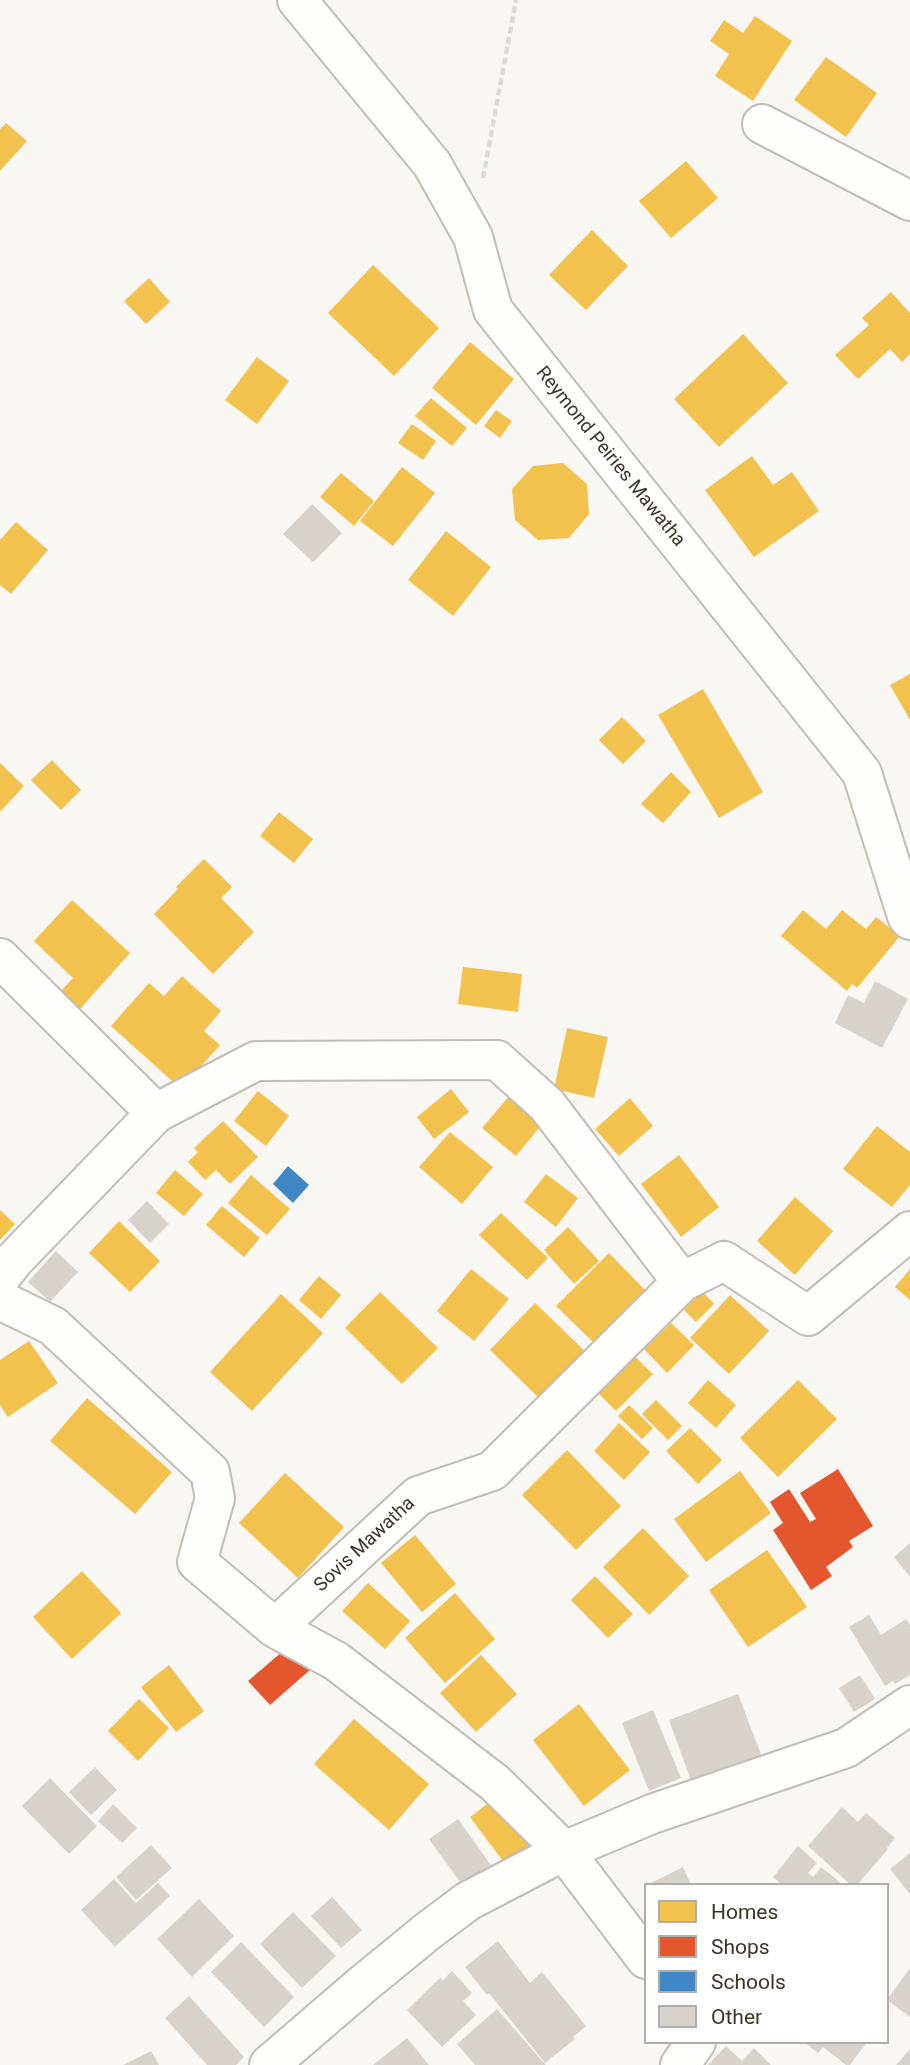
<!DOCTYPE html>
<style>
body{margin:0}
#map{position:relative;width:910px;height:2065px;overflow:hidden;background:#f9f7f4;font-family:Roboto,sans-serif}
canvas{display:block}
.legend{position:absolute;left:644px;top:1883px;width:245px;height:161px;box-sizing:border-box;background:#fff;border:2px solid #b1aea9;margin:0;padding:9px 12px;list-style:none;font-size:21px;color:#3d3429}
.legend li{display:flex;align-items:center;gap:14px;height:35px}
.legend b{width:35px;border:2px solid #b1aea9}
</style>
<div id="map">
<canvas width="910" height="2065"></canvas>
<ul class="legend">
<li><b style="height:19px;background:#f2c14e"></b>Homes</li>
<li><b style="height:19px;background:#e4572e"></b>Shops</li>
<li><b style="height:19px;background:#3f88c5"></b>Schools</li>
<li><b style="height:19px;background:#d7d3cc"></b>Other</li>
</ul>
</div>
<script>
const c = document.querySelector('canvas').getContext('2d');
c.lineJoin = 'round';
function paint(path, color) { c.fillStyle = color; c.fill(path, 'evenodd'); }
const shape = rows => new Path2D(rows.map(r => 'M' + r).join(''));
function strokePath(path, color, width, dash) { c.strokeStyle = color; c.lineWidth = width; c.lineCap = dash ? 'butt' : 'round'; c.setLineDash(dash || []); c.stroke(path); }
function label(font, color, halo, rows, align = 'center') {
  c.font = font + ' Roboto,sans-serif'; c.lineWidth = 7; c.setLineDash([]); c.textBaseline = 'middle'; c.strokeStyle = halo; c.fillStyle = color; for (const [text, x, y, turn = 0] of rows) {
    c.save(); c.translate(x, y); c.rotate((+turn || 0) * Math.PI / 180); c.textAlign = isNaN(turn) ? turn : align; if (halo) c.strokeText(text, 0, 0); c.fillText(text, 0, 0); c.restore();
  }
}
paint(shape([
 [755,16,792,41,753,101,715,76,729,54,710,41,724,20,743,33],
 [826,57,877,93,846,137,794,100],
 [6,123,27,141,0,171,0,129],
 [686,161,718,198,671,238,639,201],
 [592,230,628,266,586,310,549,275],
 [373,265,439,328,394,376,328,313],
 [149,278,170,302,146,324,124,301],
 [891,292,910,313,910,354,902,362,890,349,858,379,835,355,869,325,862,318],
 [743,334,788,383,719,447,674,399],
 [470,342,514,379,476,425,432,388],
 [257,357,289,381,257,424,225,400],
 [431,398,467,428,452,446,415,416],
 [496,410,512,421,500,438,484,426],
 [412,424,436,441,423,460,398,443],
 [752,456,773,485,792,472,819,511,754,557,705,490],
 [563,463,587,484,589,514,569,538,538,540,515,520,512,489,533,466],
 [402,467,435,493,393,546,360,521],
 [341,473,374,501,354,526,320,497],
 [16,522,48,550,11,594,0,585,0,540],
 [446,531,491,567,453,616,408,580],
 [910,674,910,720,890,685],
 [703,689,763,792,719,818,658,715],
 [622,717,646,741,623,764,599,740],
 [52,760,81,790,61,810,31,780],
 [0,763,24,786,0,812],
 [671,772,691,792,663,823,641,804],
 [279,812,313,839,294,863,260,836],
 [204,859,232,887,221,898,254,932,213,974,154,914,178,889,176,887],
 [72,900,130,953,80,1009,60,992,73,978,34,941],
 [803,910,826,929,842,910,866,929,876,917,900,936,857,988,852,984,847,991,781,936],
 [463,967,522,974,518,1012,458,1004],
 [182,976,221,1011,204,1031,220,1045,181,1089,111,1026,149,983,164,996],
 [567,1028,608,1037,594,1098,554,1089],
 [451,1089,469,1112,434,1139,417,1117],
 [258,1091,289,1116,266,1146,234,1121],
 [511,1094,544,1122,516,1156,482,1128],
 [630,1098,653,1126,619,1156,595,1129],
 [223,1121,258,1157,230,1184,216,1170,205,1180,188,1162,198,1152,194,1148],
 [877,1126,910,1152,910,1185,892,1207,843,1169],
 [450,1132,493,1167,462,1204,419,1167],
 [679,1155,719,1207,681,1237,641,1184],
 [175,1170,203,1194,184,1216,156,1193],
 [546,1174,578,1198,556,1227,524,1202],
 [251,1175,290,1209,267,1235,228,1203],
 [795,1197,833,1231,795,1275,757,1241],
 [222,1206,260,1238,244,1257,206,1225],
 [0,1210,15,1224,0,1240],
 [501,1213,548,1258,527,1280,479,1235],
 [119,1221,160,1261,130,1292,89,1253],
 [568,1227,599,1261,574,1284,544,1250],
 [609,1253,646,1291,594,1343,556,1306],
 [471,1269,509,1299,474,1341,437,1311],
 [910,1269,910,1300,895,1287],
 [319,1276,341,1295,321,1319,299,1300],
 [702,1291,714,1304,696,1322,684,1310],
 [380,1292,438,1348,402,1384,345,1328],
 [281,1294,323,1333,252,1411,210,1372],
 [730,1295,769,1331,729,1374,690,1338],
 [535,1303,588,1354,542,1401,490,1350],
 [671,1323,694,1345,667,1373,644,1349],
 [29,1341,58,1383,8,1417,0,1405,0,1360],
 [629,1351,653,1374,616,1411,593,1388],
 [708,1380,736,1405,716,1428,688,1403],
 [798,1380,837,1419,778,1477,740,1438],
 [87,1398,172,1472,135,1514,50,1441],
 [656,1400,682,1426,668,1440,642,1414],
 [629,1405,653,1428,642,1439,618,1416],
 [619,1423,650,1452,624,1480,594,1451],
 [690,1428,722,1460,698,1484,666,1451],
 [567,1450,621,1506,576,1550,522,1495],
 [740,1471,771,1513,706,1562,674,1519],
 [285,1473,344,1527,298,1578,239,1523],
 [643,1528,689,1576,649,1615,603,1567],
 [415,1535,456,1584,422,1612,381,1563],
 [767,1550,807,1607,748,1647,709,1590],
 [82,1571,121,1613,72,1659,33,1617],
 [595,1576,633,1614,608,1638,571,1600],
 [368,1583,410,1621,385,1649,342,1611],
 [455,1593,495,1639,445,1683,405,1638],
 [481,1655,517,1694,476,1732,440,1693],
 [169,1665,204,1711,176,1732,141,1687],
 [139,1699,169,1728,138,1761,108,1731],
 [579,1704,630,1770,584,1806,533,1740],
 [354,1719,429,1784,389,1830,314,1764],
 [495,1798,530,1844,505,1864,470,1817]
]), '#f2c14e');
paint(shape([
 [838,1469,873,1526,849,1541,853,1547,826,1567,832,1576,811,1590,773,1530,783,1523,770,1502,789,1489,810,1522,816,1519,800,1493],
 [290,1645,311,1669,270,1705,248,1681]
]), '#e4572e');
paint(shape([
 [288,1166,309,1185,293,1203,273,1184]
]), '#3f88c5');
paint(shape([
 [312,504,342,533,313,562,283,534],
 [875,981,908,999,882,1048,835,1023,848,995,864,1003],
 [147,1201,169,1224,150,1243,128,1220],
 [56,1251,78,1272,50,1302,28,1282],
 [910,1543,910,1577,894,1557],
 [869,1615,881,1635,906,1619,910,1625,910,1675,895,1684,893,1681,885,1686,849,1627],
 [860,1675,875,1699,854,1712,839,1688],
 [738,1694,762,1757,692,1783,669,1720],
 [653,1710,681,1778,649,1791,622,1723],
 [95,1767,117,1790,91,1815,69,1792],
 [50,1778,97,1826,69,1854,22,1806],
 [113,1804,137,1828,122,1843,98,1821],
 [842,1807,858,1822,866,1813,895,1838,887,1848,888,1849,857,1885,851,1885,808,1846],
 [458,1819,493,1868,465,1889,429,1839],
 [151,1845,172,1868,136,1900,116,1877],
 [798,1846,817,1863,808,1873,813,1877,821,1867,840,1882,838,1885,782,1885,773,1877],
 [910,1853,910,1894,890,1869],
 [683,1867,691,1885,647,1885],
 [114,1879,136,1903,158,1883,170,1896,115,1947,81,1910],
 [332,1897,362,1930,341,1948,311,1916],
 [199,1899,234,1936,192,1977,157,1939],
 [293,1912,336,1956,302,1988,260,1944],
 [498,1941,530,1983,542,1972,586,2026,573,2037,575,2039,545,2063,489,1993,487,1995,465,1967],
 [241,1942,294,1997,264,2027,211,1972],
 [910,1968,910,2017,887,2000],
 [452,1971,472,1993,463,2001,476,2015,442,2047,407,2010,440,1978,443,1980],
 [189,1996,244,2057,236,2065,207,2065,165,2018],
 [497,2009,544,2063,546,2065,475,2065,457,2044],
 [407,2038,429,2065,373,2065],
 [804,2042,867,2042,850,2065,846,2065,823,2047,818,2053],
 [726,2046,742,2061,754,2048,771,2065,708,2065],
 [910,2049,910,2065,896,2065],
 [151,2051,159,2065,123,2065]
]), '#d7d3cc');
const minor = shape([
 [297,0,432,164,473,237,493,310,862,773,907,916,910,920],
 [762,124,910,201],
 [0,958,156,1113],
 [0,1278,15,1259,156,1113,256,1061,497,1060,547,1105,682,1282],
 [0,1300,53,1326,210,1472,215,1498,197,1562,275,1628],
 [646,1959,564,1851,495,1783,336,1661,275,1628,418,1496,492,1471,682,1282,724,1261,808,1316,910,1231],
 [680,2065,696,2042]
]);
const tertiary = shape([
 [269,2065,362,1985,428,1931,468,1901,564,1851,652,1814,846,1748,910,1705]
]);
strokePath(minor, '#c1bdb6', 42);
strokePath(tertiary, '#c1bdb6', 42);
strokePath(shape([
 [483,178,516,0]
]), '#dbdad9', 4.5, [7, 3.5]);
strokePath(minor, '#fefefd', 38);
strokePath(tertiary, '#fefefd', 38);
label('19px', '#3d3429', '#fff', [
 ["Reymond Peiries Mawatha",610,457,51],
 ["Sovis Mawatha",365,1545,-43]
]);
</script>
